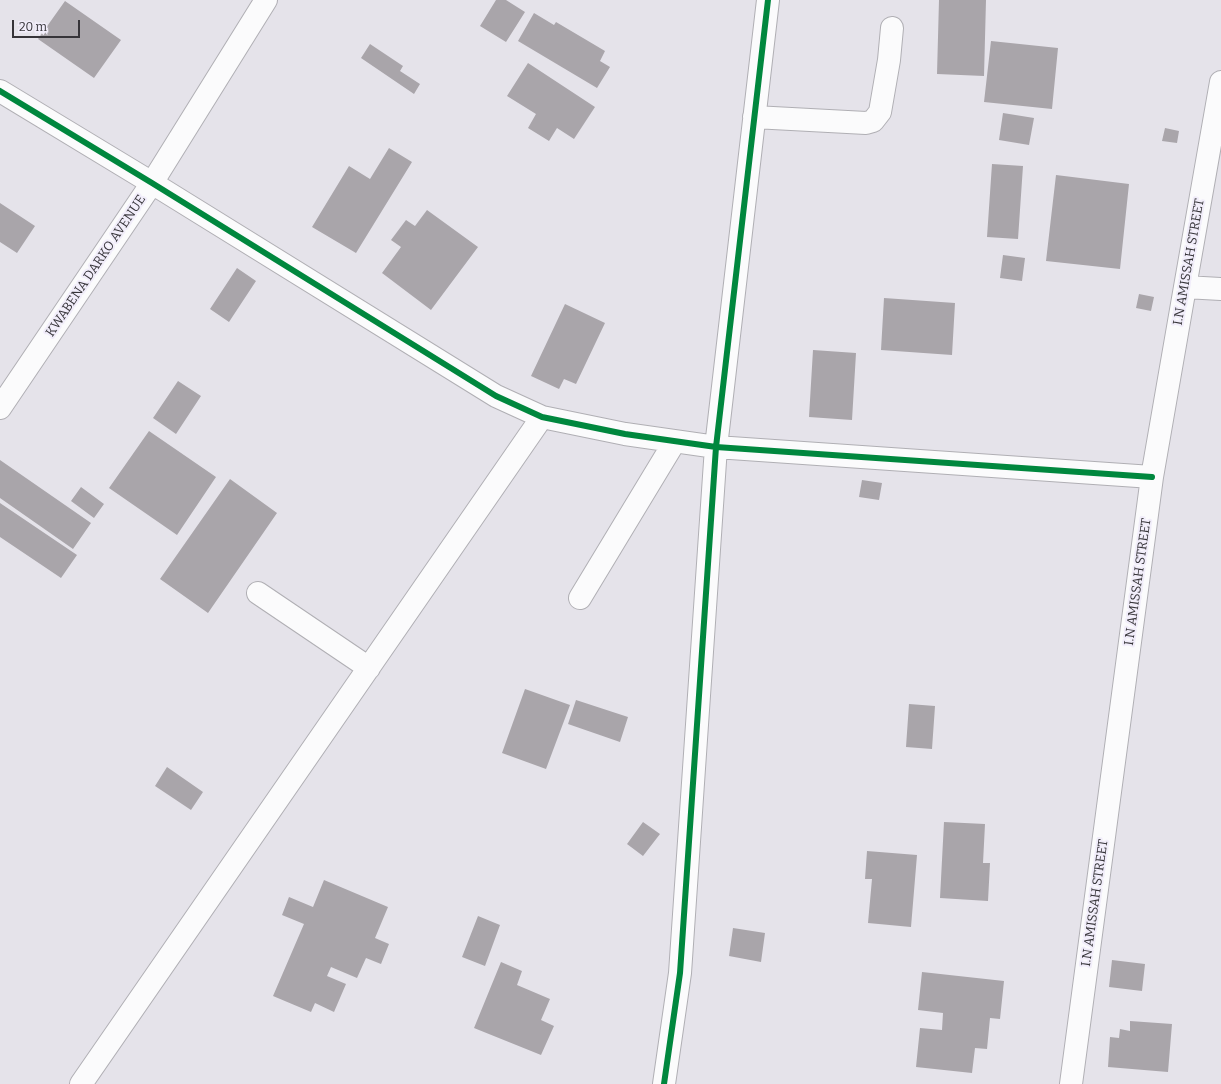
<!DOCTYPE html>
<style>
body{margin:0}
#map{position:relative;width:1221px;height:1084px;overflow:hidden;background:#e5e3ea;font-family:Bitter,serif}
canvas{display:block}
.scale{position:absolute;left:12px;top:20px;width:68px;height:18px;box-sizing:border-box;border:2px solid #363439;border-top:0;padding-left:5px;font-size:12px;line-height:14px;white-space:nowrap;color:#363439;-webkit-text-stroke:3px #f1edfa;paint-order:stroke}
</style>
<div id="map">
<canvas width="1221" height="1084"></canvas>
<div class="scale">20 m</div>
</div>
<script>
const c = document.querySelector('canvas').getContext('2d');
c.lineJoin = 'round';
function paint(path, color) { c.fillStyle = color; c.fill(path, 'evenodd'); }
const shape = rows => new Path2D(rows.map(r => 'M' + r).join(''));
function strokePath(path, color, width, dash) { c.strokeStyle = color; c.lineWidth = width; c.lineCap = dash ? 'butt' : 'round'; c.setLineDash(dash || []); c.stroke(path); }
function label(font, color, halo, rows, align = 'center') {
  c.font = font + ' Bitter,serif'; c.lineWidth = 4; c.setLineDash([]); c.textBaseline = 'middle'; c.strokeStyle = halo; c.fillStyle = color; for (const [text, x, y, turn = 0] of rows) {
    c.save(); c.translate(x, y); c.rotate((+turn || 0) * Math.PI / 180); c.textAlign = isNaN(turn) ? turn : align; if (halo) c.strokeText(text, 0, 0); c.fillText(text, 0, 0); c.restore();
  }
}
paint(shape([
 [496,0,506,0,525,12,506,42,480,26],
 [939,0,986,0,984,76,937,74],
 [65,1,121,40,94,78,38,39],
 [534,13,554,25,556,22,605,51,600,61,610,67,597,88,518,41],
 [991,41,1058,48,1052,109,984,102],
 [370,44,403,66,400,71,420,84,414,94,361,58],
 [528,63,595,107,574,139,557,128,549,141,528,128,536,114,507,96],
 [1003,113,1034,118,1029,145,999,140],
 [1165,128,1179,131,1177,143,1162,141],
 [389,148,412,162,356,253,312,227,349,166,370,179],
 [992,164,1023,166,1018,239,987,237],
 [1056,175,1129,184,1120,269,1046,261],
 [0,203,35,226,17,253,0,242],
 [427,210,478,247,431,310,382,273,401,247,391,240,406,220,415,226],
 [1003,255,1025,258,1022,281,1000,278],
 [237,268,256,281,229,322,210,309],
 [1139,294,1154,297,1151,311,1136,308],
 [884,298,955,303,952,355,881,350],
 [565,304,605,323,576,384,564,379,559,389,531,376],
 [813,350,856,353,852,420,809,417],
 [178,381,201,396,176,434,153,418],
 [149,431,216,477,177,535,109,488],
 [0,460,91,523,73,549,0,498],
 [230,479,277,513,208,613,160,579],
 [862,480,882,483,879,500,859,497],
 [81,487,104,504,94,518,71,501],
 [0,503,77,555,61,578,0,537],
 [525,689,570,705,546,769,502,753],
 [576,700,628,717,620,742,568,724],
 [909,704,935,706,932,749,906,747],
 [167,767,203,792,191,810,155,786],
 [643,822,660,834,643,856,627,844],
 [944,822,985,824,983,863,990,863,988,901,940,898],
 [867,851,917,855,911,927,868,923,872,879,865,879],
 [324,880,388,907,375,938,389,944,381,964,366,958,357,978,331,967,327,976,346,984,334,1012,315,1003,311,1012,273,996,304,924,282,915,289,897,313,907],
 [478,916,500,925,485,966,462,957],
 [733,928,765,933,761,962,729,956],
 [1112,960,1145,964,1142,991,1109,987],
 [501,962,522,971,517,985,550,999,541,1020,554,1026,541,1055,474,1028],
 [922,972,1004,981,1000,1019,990,1018,987,1049,975,1048,972,1073,916,1067,920,1028,942,1030,943,1013,918,1010],
 [1130,1021,1172,1024,1168,1072,1108,1067,1110,1037,1119,1038,1120,1029,1130,1031]
]), '#a9a5aa');
const minor = shape([
 [0,91,152,183,496,396,542,417,625,434,716,447,1152,477],
 [754,117,866,123,873,121,880,112,889,60,892,28],
 [1185,287,1221,289],
 [0,408,152,183,266,0],
 [258,593,369,668],
 [580,598,675,441],
 [81,1084,542,417],
 [664,1084,680,973,716,447,768,0],
 [1071,1084,1152,477,1185,287,1221,82]
]);
strokePath(minor, '#b0afb4', 24);
strokePath(minor, '#fbfbfc', 22);
strokePath(shape([
 [0,91,152,183,496,396,542,417,625,434,716,447,1152,477],
 [664,1084,680,973,716,447,768,0]
]), '#00873e', 6);
label('13px', '#363439', '#f1edfa', [
 ["I.N AMISSAH STREET",1189,262,-80],
 ["KWABENA DARKO AVENUE",96,266,-56],
 ["I.N AMISSAH STREET",1138,582,-82],
 ["I.N AMISSAH STREET",1095,903,-82]
]);
</script>
